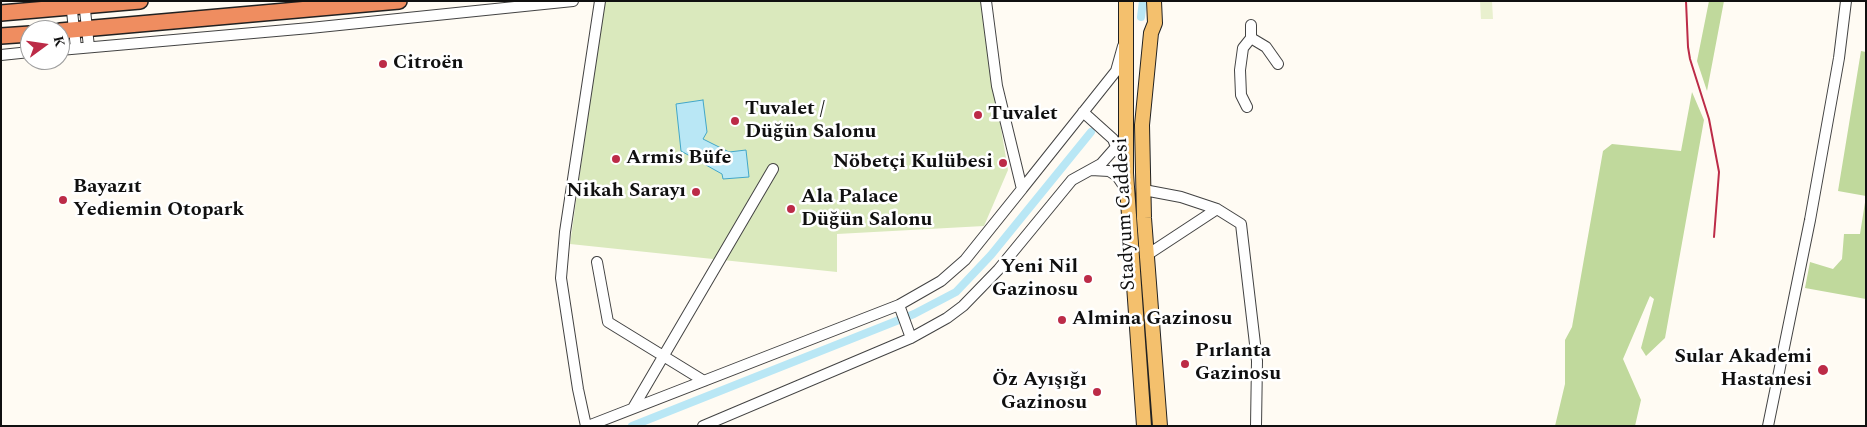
<!DOCTYPE html>
<meta charset="utf-8">
<style>
body{margin:0}
#map{position:relative;width:1867px;height:427px;overflow:hidden;background:#fffbf3;font-family:Spectral,serif}
canvas{display:block}
.frame{position:absolute;inset:0;border:2px solid #101010;pointer-events:none}
.north{position:absolute;left:20px;top:20px;width:50px;height:50px;box-sizing:border-box;background:#fff;border:1px solid #9f9f9f;border-radius:50%;rotate:76deg;font-size:14px;font-weight:700;line-height:20px;text-align:center;color:#101010}
.north::after{content:'';display:block;margin:auto;width:18px;height:22px;background:#bc2b47;clip-path:polygon(50% 0,100% 100%,50% 72%,0 100%)}
</style>
<div id="map">
<canvas width="1867" height="427"></canvas>
<div class="frame"></div>
<div class="north">K</div>
</div>
<script>
const c = document.querySelector('canvas').getContext('2d');
c.lineJoin = 'round';
function paint(path, color) { c.fillStyle = color; c.fill(path, 'evenodd'); }
const shape = rows => new Path2D(rows.map(r => 'M' + r).join(''));
function strokePath(path, color, width, dash) { c.strokeStyle = color; c.lineWidth = width; c.lineCap = dash ? 'butt' : 'round'; c.setLineDash(dash || []); c.stroke(path); }
function label(font, color, halo, rows, align = 'center') {
  c.font = font + ' Spectral,serif'; c.lineWidth = 5; c.setLineDash([]); c.textBaseline = 'middle'; c.strokeStyle = halo; c.fillStyle = color; for (const [text, x, y, turn = 0] of rows) {
    c.save(); c.translate(x, y); c.rotate((+turn || 0) * Math.PI / 180); c.textAlign = isNaN(turn) ? turn : align; if (halo) c.strokeText(text, 0, 0); c.fillText(text, 0, 0); c.restore();
  }
}
paint(shape([
 [604,1,985,1,994,87,1008,170,984,226,837,234,837,272,570,244]
]), '#dae9bd');
paint(shape([
 [1709,1,1724,1,1707,91,1697,61],
 [1861,51,1866,52,1866,299,1805,288,1810,262,1833,269,1842,259,1844,234,1860,234,1866,196,1838,191],
 [1692,92,1704,120,1665,338,1646,356,1641,348,1654,299,1650,296,1623,359,1641,400,1635,426,1555,426,1565,384,1565,340,1572,327,1603,151,1612,144,1681,151]
]), '#c0d99c');
paint(shape([
 [1480,1,1492,1,1493,19,1481,19]
]), '#e9f0ce');
const water = shape([
 [703,100,707,132,703,139,729,152,746,150,749,177,723,179,722,174,681,151,676,104,703,100]
]);
paint(water, '#b9e7f5');
strokePath(water, '#42a7c9', 1);
strokePath(shape([
 [1141,17,1143,1],
 [632,426,914,314,956,292,991,255,1091,132]
]), '#b9e7f5', 8);
const minor = shape([
 [84,1,89,47],
 [71,2,76,48],
 [1251,38,1266,47,1278,64],
 [60,50,310,28,573,1],
 [1,55,30,52],
 [1247,107,1241,95,1240,70,1243,48,1251,38,1251,25],
 [1083,112,1113,139,1118,152],
 [1091,170,1109,171,1117,176,1127,191],
 [1022,189,1116,71,1123,46],
 [1144,190,1181,197,1217,209,1241,224,1257,361,1256,426],
 [1147,255,1217,209],
 [597,262,608,322,704,381],
 [899,305,911,338],
 [633,408,773,169],
 [586,426,578,389,561,278,565,232,600,1],
 [588,426,899,305,941,281,965,260,1022,189,997,86,986,1],
 [703,426,911,338,947,318,963,306,998,270,1072,180,1101,164,1116,147],
 [1768,426,1810,220,1839,58,1846,1]
]);
const major = shape([
 [1126,1,1126,173,1144,426],
 [1154,1,1155,23,1151,33,1142,125,1144,218,1160,426]
]);
const highway = shape([
 [1,13,140,1],
 [60,31,399,1],
 [1,36,30,34]
]);
strokePath(minor, '#434343', 12);
strokePath(major, '#212121', 16);
strokePath(highway, '#212121', 18);
strokePath(minor, '#fff', 10);
strokePath(major, '#f4c06d', 14);
strokePath(highway, '#ef8d60', 15);
strokePath(shape([
 [1686,1,1688,47,1690,59,1709,119,1719,172,1714,237]
]), '#bc2b47', 2);
for (const [x, y, r, color] of [
 [383,64,5,"#bc2b47"],
 [978,115,5,"#bc2b47"],
 [735,121,5,"#bc2b47"],
 [616,159,5,"#bc2b47"],
 [1003,163,5,"#bc2b47"],
 [696,192,5,"#bc2b47"],
 [63,200,5,"#bc2b47"],
 [791,209,5,"#bc2b47"],
 [1088,279,5,"#bc2b47"],
 [1062,320,5,"#bc2b47"],
 [1185,364,5,"#bc2b47"],
 [1823,370,6,"#bc2b47"],
 [1097,392,5,"#bc2b47"]
]) { const dot = new Path2D(); dot.arc(x, y, r, 0, 2 * Math.PI); c.fillStyle = color; c.fill(dot); strokePath(dot, '#fff', 2); }
label('bold 20px', '#101010', '#fff', [
 ["Citroën",393,64],
 ["Tuvalet /",745,110],
 ["Düğün Salonu",745,133],
 ["Tuvalet",988,115],
 ["Armis Büfe",626,159],
 ["Nöbetçi Kulübesi",993,163,"right"],
 ["Bayazıt",73,188],
 ["Yediemin Otopark",73,211],
 ["Nikah Sarayı",686,192,"right"],
 ["Ala Palace",801,198],
 ["Düğün Salonu",801,221],
 ["Yeni Nil",1078,268,"right"],
 ["Gazinosu",1078,291,"right"],
 ["Almina Gazinosu",1072,320],
 ["Pırlanta",1195,352],
 ["Gazinosu",1195,375],
 ["Sular Akademi",1812,358,"right"],
 ["Hastanesi",1812,381,"right"],
 ["Öz Ayışığı",1087,381,"right"],
 ["Gazinosu",1087,404,"right"]
], 'left');
label('20px', '#101010', '#fff', [
 ["Stadyum Caddesi",1126,214,-93]
]);
</script>
